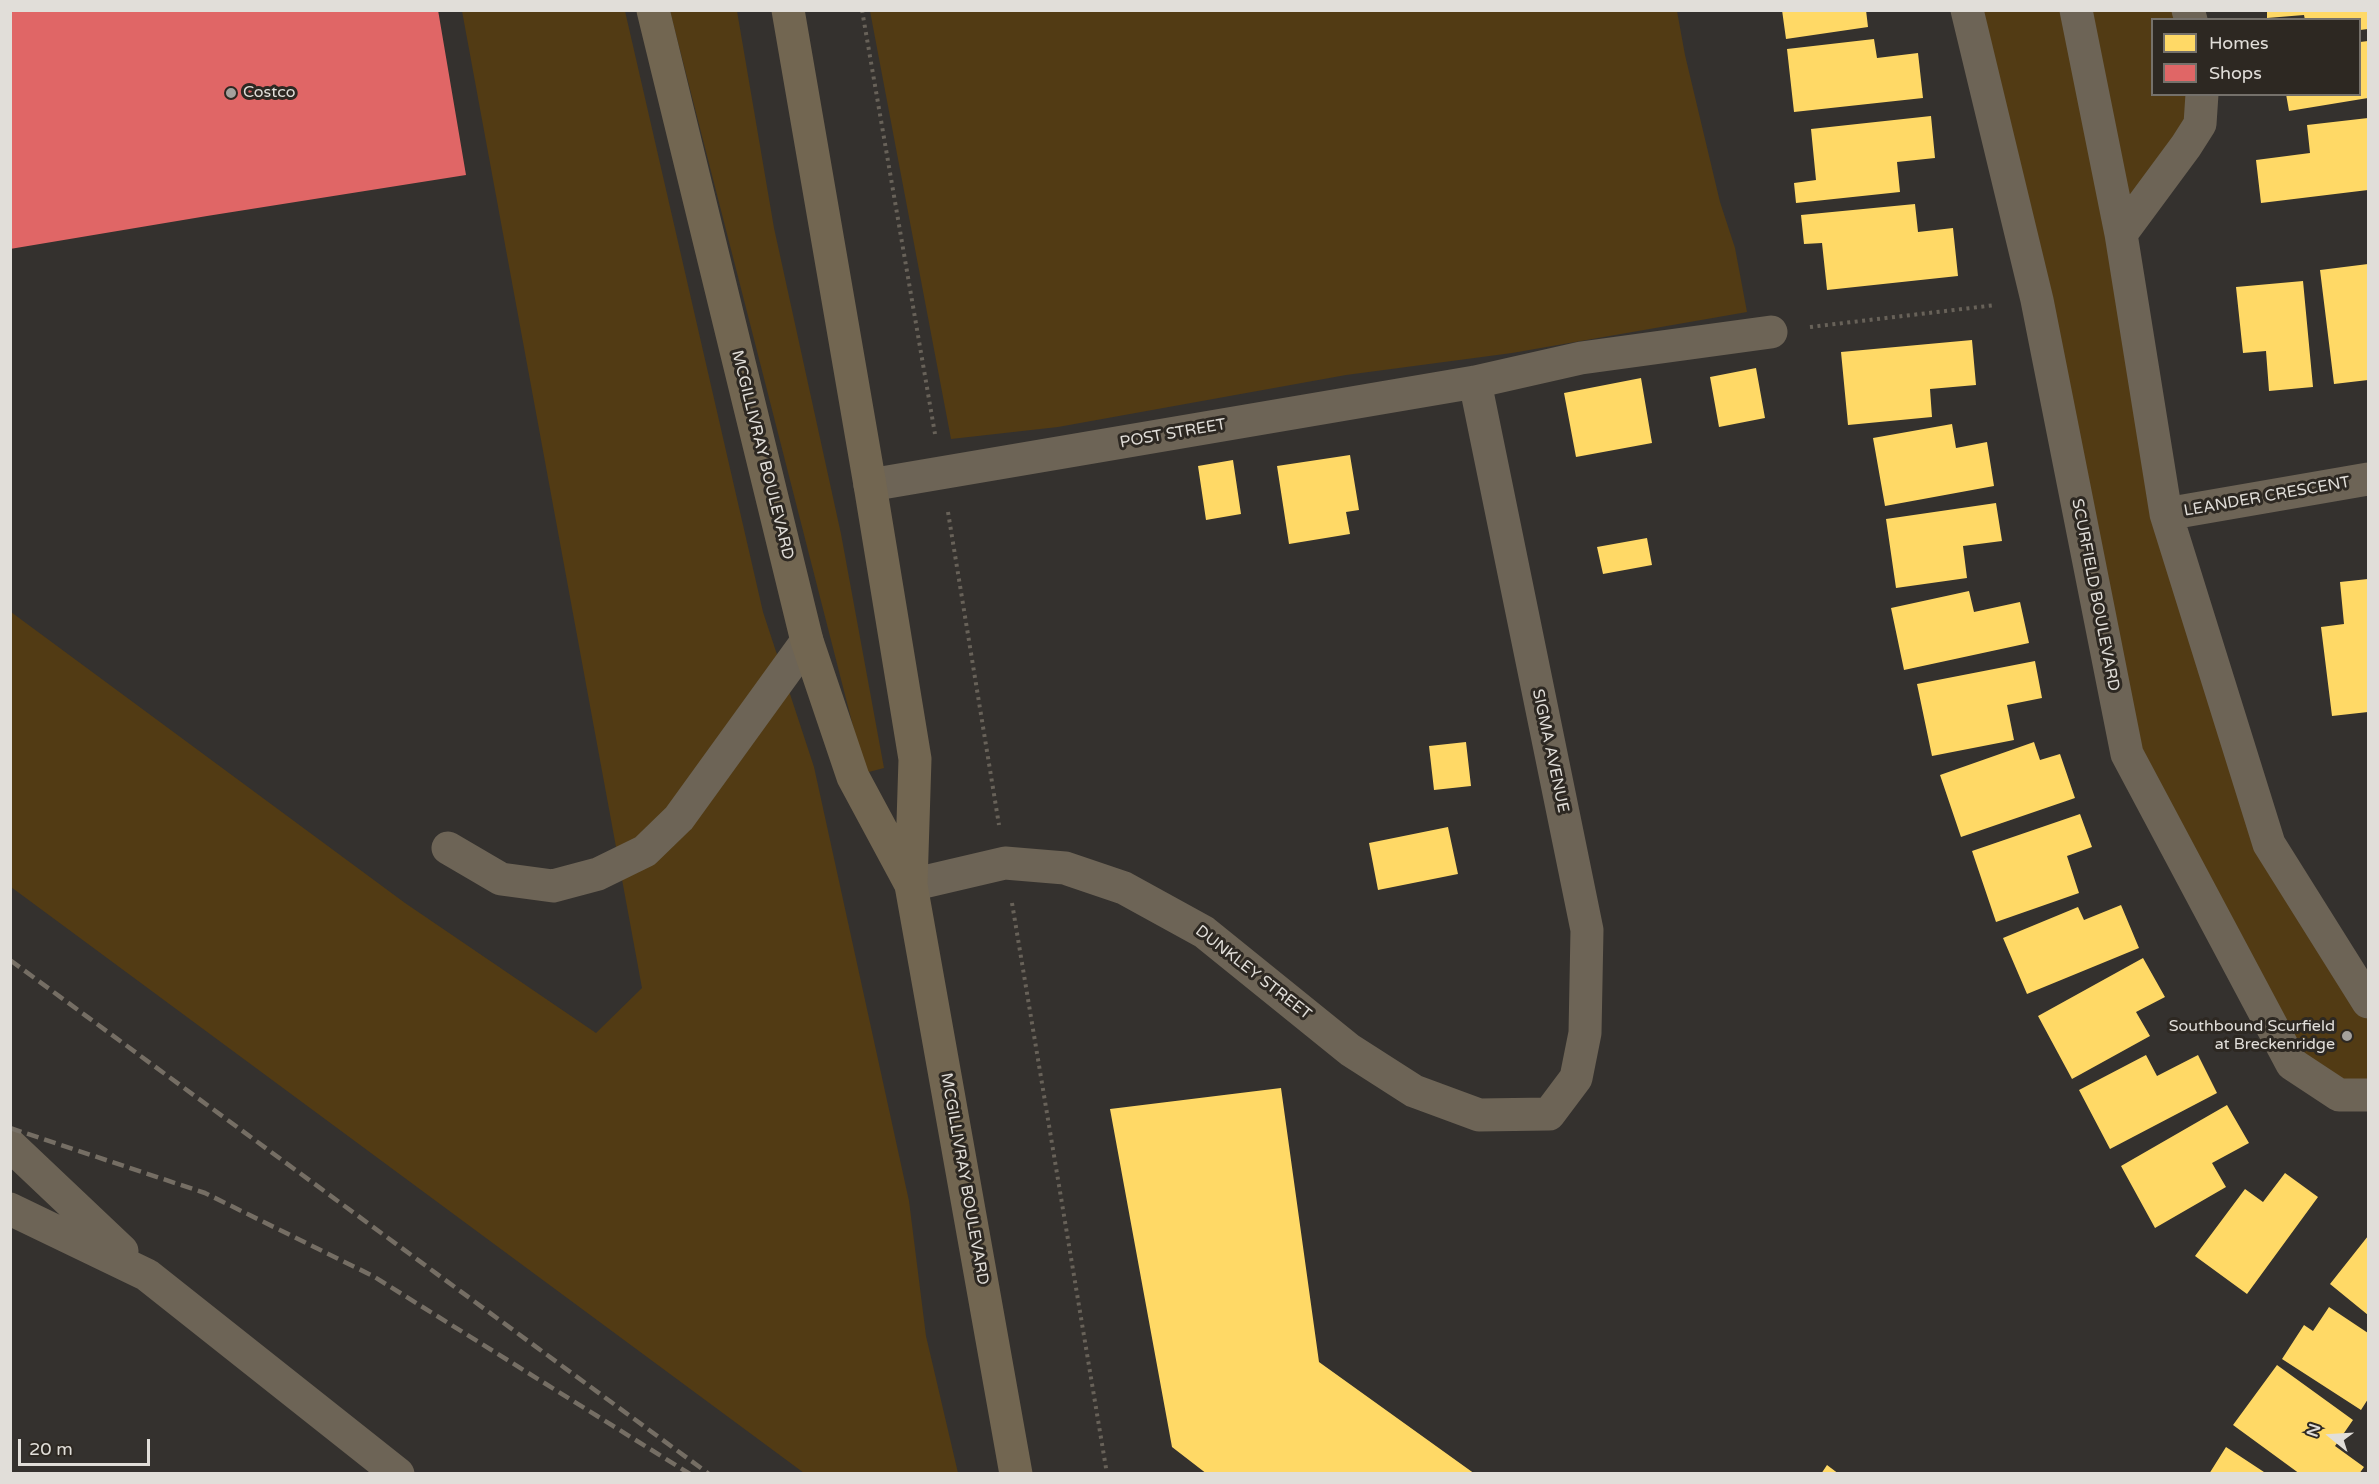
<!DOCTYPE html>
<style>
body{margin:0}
#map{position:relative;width:2379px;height:1484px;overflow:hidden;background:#34312e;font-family:"Varela Round",sans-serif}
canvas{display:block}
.frame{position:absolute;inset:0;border:12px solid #e1ded9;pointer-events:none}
.legend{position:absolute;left:2151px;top:18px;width:210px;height:78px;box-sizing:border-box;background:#2d2822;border:2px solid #75716b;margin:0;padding:8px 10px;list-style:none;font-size:18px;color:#e1ded9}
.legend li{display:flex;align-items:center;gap:12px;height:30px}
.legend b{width:30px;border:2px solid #75716b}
.north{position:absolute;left:2301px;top:1406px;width:60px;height:60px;-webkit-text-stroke:4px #2d2822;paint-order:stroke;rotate:288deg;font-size:16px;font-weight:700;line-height:24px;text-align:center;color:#e1ded9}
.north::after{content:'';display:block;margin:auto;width:21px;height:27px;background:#e1ded9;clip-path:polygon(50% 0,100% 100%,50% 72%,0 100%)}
.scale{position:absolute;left:18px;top:1439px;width:132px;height:27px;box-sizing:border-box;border:3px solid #e1ded9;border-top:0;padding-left:8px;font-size:18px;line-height:21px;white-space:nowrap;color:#e1ded9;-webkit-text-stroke:4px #2d2822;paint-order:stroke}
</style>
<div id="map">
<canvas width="2379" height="1484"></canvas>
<div class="frame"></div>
<ul class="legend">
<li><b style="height:16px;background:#ffd966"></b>Homes</li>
<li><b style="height:16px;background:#e06666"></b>Shops</li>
</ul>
<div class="north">N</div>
<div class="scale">20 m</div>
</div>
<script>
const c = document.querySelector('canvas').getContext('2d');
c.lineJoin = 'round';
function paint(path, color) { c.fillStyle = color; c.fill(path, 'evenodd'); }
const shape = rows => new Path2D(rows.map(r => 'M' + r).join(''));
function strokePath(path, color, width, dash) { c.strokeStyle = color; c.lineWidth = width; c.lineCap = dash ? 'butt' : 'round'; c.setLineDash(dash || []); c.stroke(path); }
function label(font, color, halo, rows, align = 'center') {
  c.font = font + ' "Varela Round",sans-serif'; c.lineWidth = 6; c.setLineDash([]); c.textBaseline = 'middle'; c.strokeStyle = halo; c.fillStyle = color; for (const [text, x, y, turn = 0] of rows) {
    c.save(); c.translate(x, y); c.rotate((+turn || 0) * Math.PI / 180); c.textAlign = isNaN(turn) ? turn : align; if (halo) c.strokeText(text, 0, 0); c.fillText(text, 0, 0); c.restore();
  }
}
paint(shape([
 [462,11,625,11,763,612,814,767,909,1201,926,1336,958,1473,804,1473,11,887,11,612,405,903,596,1033,642,988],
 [670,11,737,11,774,228,841,534,884,768,865,773],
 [870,11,1677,11,1685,55,1720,202,1735,248,1747,312,1512,353,1346,375,1058,427,951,439],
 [1967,11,2188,11,2191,19,2152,20,2152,94,2202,95,2121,234,2166,514,2269,844,2368,1002,2368,1095,2292,1064,2127,754]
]), '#523b14');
paint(shape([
 [1782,10,1866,10,1868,27,1786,39],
 [2267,10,2368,10,2368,29,2360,30,2360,20,2305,20,2304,15,2267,18],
 [1874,39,1877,58,1918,53,1923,98,1794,112,1787,49],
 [2368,41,2368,98,2289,111,2286,94,2360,94,2360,42],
 [1931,116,1935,158,1897,162,1900,192,1796,203,1794,183,1816,180,1811,129],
 [2368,118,2368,190,2261,203,2256,160,2310,153,2307,125],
 [1915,204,1918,232,1953,228,1958,276,1827,290,1822,243,1804,244,1801,215],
 [2368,264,2368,380,2334,384,2320,270],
 [2303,281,2313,387,2269,391,2266,351,2243,353,2236,287],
 [1972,340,1976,385,1930,389,1932,417,1848,425,1841,352],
 [1756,368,1765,418,1719,427,1710,377],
 [1641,378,1652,443,1576,457,1564,393],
 [1952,424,1956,448,1987,442,1994,486,1885,506,1873,438],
 [1350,455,1359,510,1346,512,1350,534,1289,544,1277,466],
 [1233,460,1241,514,1206,520,1198,466],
 [1996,503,2002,541,1963,546,1967,578,1896,588,1886,519],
 [1647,538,1652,565,1603,574,1597,547],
 [2368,579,2368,712,2332,716,2321,627,2344,624,2340,582],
 [1969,591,1974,612,2020,602,2029,643,1904,670,1891,608],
 [2035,661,2042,698,2007,705,2014,740,1932,756,1917,684],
 [1466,742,1471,786,1434,790,1429,746],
 [2034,742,2040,760,2060,754,2075,798,1961,837,1940,775],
 [2080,814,2092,847,2067,856,2079,893,1996,922,1972,851],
 [1448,827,1458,874,1378,890,1369,843],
 [2121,905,2139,948,2027,994,2003,938,2078,907,2084,920],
 [2143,958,2165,997,2136,1012,2150,1036,2072,1079,2038,1016],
 [2146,1055,2157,1076,2198,1055,2217,1093,2110,1149,2079,1090],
 [1281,1088,1319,1362,1475,1474,1207,1474,1172,1447,1110,1109],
 [2227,1105,2249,1143,2212,1163,2226,1187,2155,1228,2121,1166],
 [2285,1173,2318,1197,2247,1294,2195,1256,2245,1189,2263,1202],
 [2368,1236,2368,1315,2330,1284],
 [2329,1307,2368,1333,2368,1399,2361,1410,2282,1359,2304,1325,2313,1331],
 [2277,1365,2353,1420,2335,1446,2364,1467,2359,1474,2300,1474,2233,1425],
 [2226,1447,2267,1474,2209,1474],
 [1827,1465,1839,1474,1821,1474]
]), '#ffd966');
paint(shape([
 [10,10,438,10,466,175,207,216,10,249]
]), '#e06666');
strokePath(shape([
 [862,10,935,434],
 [1810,327,1996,305],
 [948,512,999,825],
 [1012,903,1107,1474]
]), '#686259', 4, [3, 4.5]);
strokePath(shape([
 [1967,10,2037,300,2127,754,2292,1064,2339,1095,2368,1095],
 [2076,10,2121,234,2166,514,2269,844,2368,1002],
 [2188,10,2191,20],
 [2121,234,2186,146,2200,124,2202,94],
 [870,485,1475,382,1581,358,1771,332],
 [2166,514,2368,479],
 [448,848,501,879,553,886,598,874,645,851,679,818,807,641],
 [911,885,1005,863,1065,868,1124,888,1204,932,1350,1050,1414,1091,1479,1115,1549,1114,1576,1078,1585,1033,1587,930,1475,382],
 [10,1145,122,1251],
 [10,1209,147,1275,398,1474]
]), '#6d6456', 33);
strokePath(shape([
 [653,10,807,641,853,777,910,883],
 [788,10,870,485,915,759,911,885,1016,1474]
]), '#726651', 33);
strokePath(shape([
 [10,960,709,1474],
 [10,1128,205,1193,373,1276,690,1474]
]), '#756e64', 4.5, [12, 6]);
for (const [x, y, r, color] of [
 [231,93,6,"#a4a19d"],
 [2347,1036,6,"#a4a19d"]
]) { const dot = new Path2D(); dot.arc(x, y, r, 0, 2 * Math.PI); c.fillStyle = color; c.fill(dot); strokePath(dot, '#2d2822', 2); }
label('16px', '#e1ded9', '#2d2822', [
 ["Costco",243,93],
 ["Southbound Scurfield",2335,1027,"right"],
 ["at Breckenridge",2335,1045,"right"]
], 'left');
label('16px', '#e1ded9', '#2d2822', [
 ["POST STREET",1173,434,-10],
 ["MCGILLIVRAY BOULEVARD",762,455,76],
 ["LEANDER CRESCENT",2267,497,-10],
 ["SCURFIELD BOULEVARD",2095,595,79],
 ["SIGMA AVENUE",1550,751,78],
 ["DUNKLEY STREET",1253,973,38],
 ["MCGILLIVRAY BOULEVARD",964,1179,80]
]);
</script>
